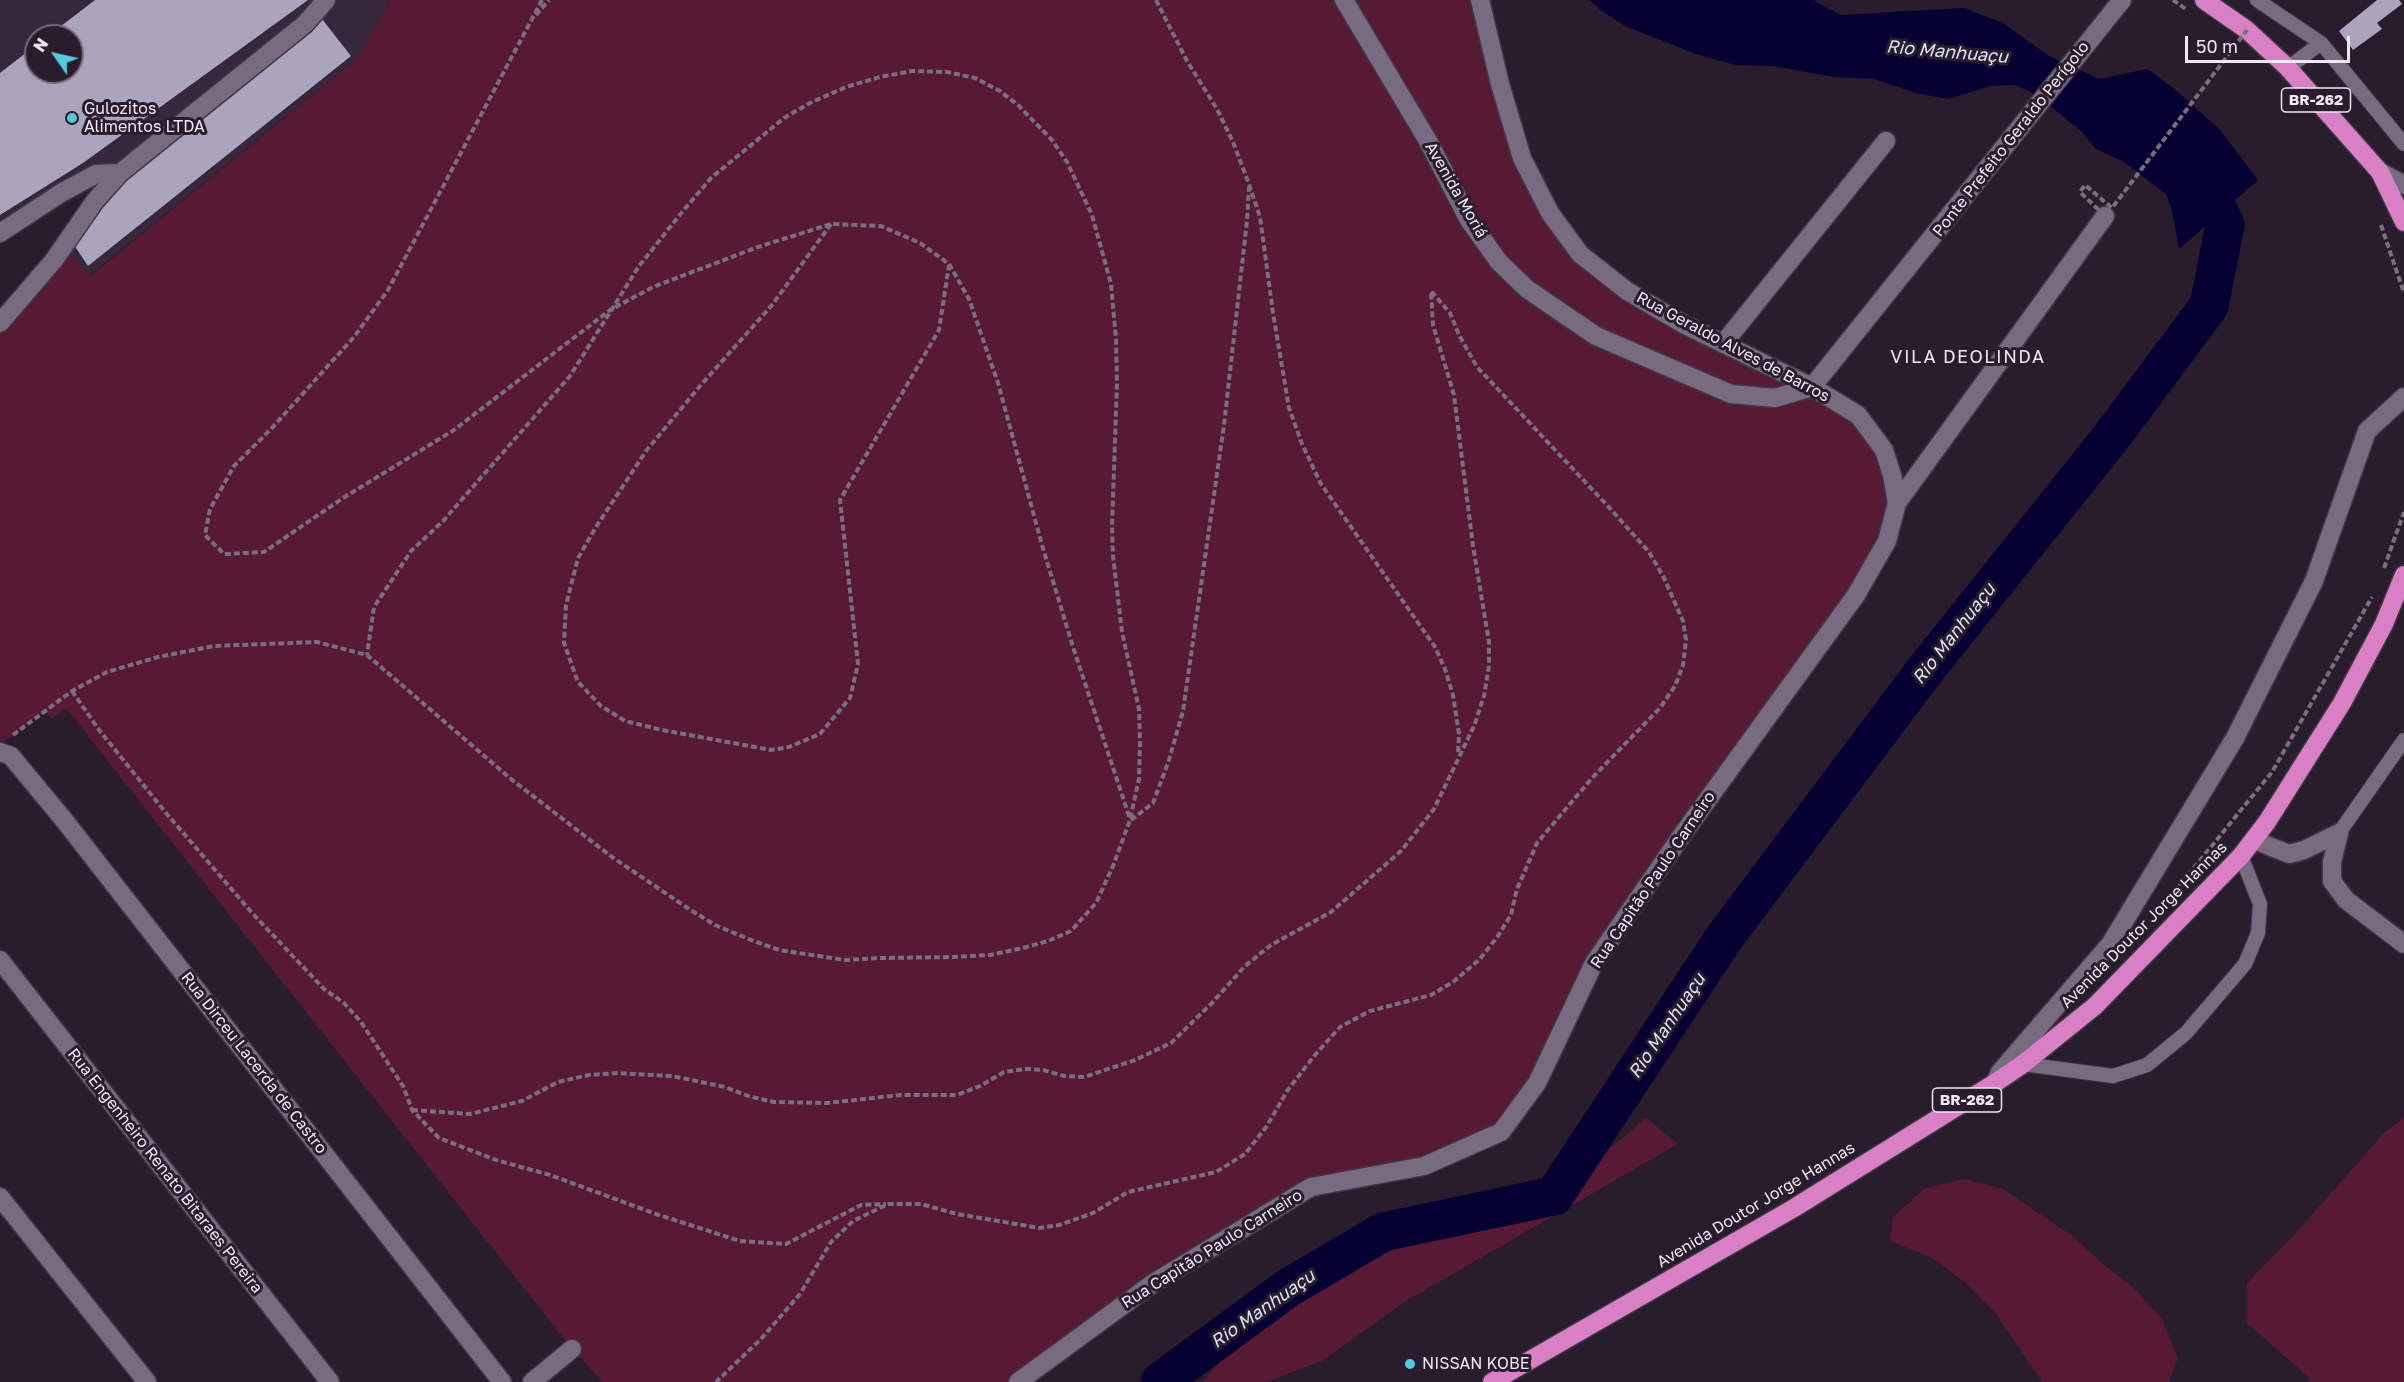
<!DOCTYPE html>
<meta charset="utf-8">
<style>
body{margin:0}
#map{position:relative;width:2404px;height:1382px;overflow:hidden;background:#281c2d;font-family:"Golos Text",sans-serif}
canvas{display:block}
.north{position:absolute;left:24px;top:24px;width:60px;height:60px;box-sizing:border-box;background:#281c2d;border:2px solid #776d7c;border-radius:50%;rotate:304deg;font-size:16px;font-weight:700;line-height:24px;text-align:center;color:#eee6f2}
.north::after{content:'';display:block;margin:auto;width:21px;height:27px;background:#55cadf;clip-path:polygon(50% 0,100% 100%,50% 72%,0 100%)}
.scale{position:absolute;left:2185px;top:36px;width:165px;height:27px;box-sizing:border-box;border:3px solid #eee6f2;border-top:0;padding-left:8px;font-size:18px;line-height:21px;white-space:nowrap;color:#eee6f2;-webkit-text-stroke:4px #281c2d;paint-order:stroke}
</style>
<div id="map">
<canvas width="2404" height="1382"></canvas>
<div class="north">N</div>
<div class="scale">50 m</div>
</div>
<script>
const c = document.querySelector('canvas').getContext('2d');
c.lineJoin = 'round';
function paint(path, color) { c.fillStyle = color; c.fill(path, 'evenodd'); }
const shape = rows => new Path2D(rows.map(r => 'M' + r).join(''));
function strokePath(path, color, width, dash) { c.strokeStyle = color; c.lineWidth = width; c.lineCap = dash ? 'butt' : 'round'; c.setLineDash(dash || []); c.stroke(path); }
function label(font, color, halo, rows, align = 'center') {
  c.font = font + ' "Golos Text",sans-serif'; c.lineWidth = 6; c.setLineDash([]); c.textBaseline = 'middle'; c.strokeStyle = halo; c.fillStyle = color; for (const [text, x, y, turn = 0] of rows) {
    c.save(); c.translate(x, y); c.rotate((+turn || 0) * Math.PI / 180); c.textAlign = isNaN(turn) ? turn : align; if (halo) c.strokeText(text, 0, 0); c.fillText(text, 0, 0); c.restore();
  }
}
paint(shape([
 [0,0,390,0,358,58,89,276,63,246,119,174,95,175,0,233],
 [36,36,72,36,72,72,36,72]
]), '#36273c');
paint(shape([
 [390,0,1480,0,1522,158,1580,254,1858,415,1892,475,1887,541,1682,835,1501,1132,1424,1166,1311,1187,1018,1382,603,1382,572,1349,66,708,52,719,45,711,0,745,0,323,63,246,90,276,358,58],
 [2404,1117,2404,1382,2310,1382,2307,1376,2247,1323,2247,1283,2303,1225,2384,1133],
 [1646,1118,1678,1144,1406,1301,1322,1361,1266,1382,1202,1382,1288,1288,1383,1232,1554,1196],
 [1963,1179,2003,1189,2071,1235,2102,1263,2135,1289,2163,1320,2178,1358,2169,1382,2042,1382,1997,1315,1966,1283,1932,1258,1890,1241,1893,1217,1924,1189]
]), '#571934');
paint(shape([
 [1590,0,1813,0,1840,15,1963,8,2003,23,2047,55,2099,79,2148,69,2179,93,2220,130,2258,180,2179,249,2172,210,2166,194,2124,162,2096,149,2082,132,2054,109,2029,91,2015,85,1990,86,1948,99,1916,93,1874,79,1835,77,1773,66,1736,65,1696,54,1625,26,1599,9]
]), '#060132');
strokePath(shape([
 [1160,1382,1288,1288,1383,1232,1554,1196,1724,938,1926,669,2112,436,2209,306,2225,225,2199,171,2194,166]
]), '#060132', 39);
paint(shape([
 [95,0,308,0,83,163,0,215,0,73,36,45,36,72,72,72,72,36,48,36],
 [2377,0,2399,0,2402,4,2377,23,2382,29,2353,50,2339,31],
 [322,19,351,56,88,266,74,245,118,185]
]), '#aaa5bd');
const lane = shape([
 [2257,0,2321,43,2404,144],
 [2288,68,2321,43],
 [2339,833,2404,740],
 [2023,1064,2113,1076,2147,1065,2186,1033,2245,964,2258,933,2260,904,2241,856]
]);
const street = shape([
 [1344,0,1428,141,1469,220,1499,262,1527,289,1596,336,1731,394,1775,398,1812,387,2122,0],
 [1480,0,1500,84,1522,158,1550,213,1580,254,1627,291,1685,325,1812,387,1858,415,1884,450,1892,475,1897,503],
 [2380,172,2404,185],
 [0,233,61,193,96,174,120,173],
 [0,323,54,260,95,201,120,173,305,24,326,0],
 [1723,344,1886,141],
 [0,752,11,756,64,820,502,1382],
 [2339,833,2332,862,2332,881,2346,900,2404,944],
 [2254,840,2289,854,2304,850,2339,833],
 [0,960,330,1382],
 [1995,1083,2000,1072,2111,943,2235,738,2314,581,2367,431,2404,397],
 [0,1197,147,1382],
 [532,1382,572,1349],
 [1018,1382,1152,1284,1311,1187,1424,1166,1501,1132,1537,1083,1594,963,1682,835,1856,595,1887,541,1897,503,2105,216]
]);
const highway = shape([
 [2204,0,2247,30,2288,68,2380,172,2404,222],
 [1492,1382,1794,1208,1995,1083,2023,1064,2095,1006,2241,856,2267,822,2342,703,2384,624,2404,575]
]);
strokePath(lane, '#413746', 16);
strokePath(street, '#413746', 21);
strokePath(highway, '#413746', 21);
strokePath(shape([
 [542,0,388,290,354,337,271,429,234,466,210,509,205,535,224,554,264,552,343,498,454,430,610,310,653,287,758,247,831,224,881,226,920,243,949,264,969,299,998,383,1042,545,1073,647,1130,819],
 [1156,0,1187,61,1217,109,1233,142,1249,184,1260,217,1273,313,1289,408,1302,444,1321,484,1435,647,1445,669,1453,695,1459,734,1458,754],
 [2173,0,2187,10],
 [536,15,549,0],
 [831,224,772,305,700,386,646,451,596,527,578,558,566,605,564,643,578,682,601,706,625,721,662,730,771,750,789,747,820,734,850,698,858,664,840,500,939,330,949,265],
 [2381,225,2404,293],
 [2384,568,2404,512],
 [72,691,99,730,166,813,253,914,324,989,344,1003,361,1022,403,1086,412,1110,439,1138,496,1160,550,1175,656,1214,740,1241,786,1244,861,1205,886,1204],
 [13,735,72,691,107,672,158,657,214,646,317,642,367,655,511,779,612,857,689,909,715,925,751,940,779,950,845,960,882,958,954,957,990,955,1023,948,1048,941,1071,931,1096,903,1113,866,1130,820,1139,779,1140,742,1139,709,1122,632,1113,556,1112,526,1117,383,1116,339,1111,284,1092,215,1067,162,1052,140,1019,106,1000,91,975,78,947,72,912,71,880,77,846,87,810,103,784,118,711,178,683,211,639,266,570,376,443,521,411,551,374,607,367,655],
 [1131,820,1153,803,1169,760,1183,711,1224,425,1247,221,1249,187],
 [2171,896,2272,772,2372,597],
 [412,1110,470,1114,522,1101,558,1082,589,1075,618,1073,672,1076,725,1087,748,1096,774,1102,827,1103,901,1095,957,1095,980,1086,1004,1072,1025,1069,1043,1070,1064,1076,1084,1077,1135,1060,1171,1043,1212,1003,1245,966,1271,945,1331,912,1401,851,1434,809,1474,726,1484,696,1489,666,1489,642,1473,546,1454,395,1433,325,1431,291,1450,313,1459,335,1477,367,1605,503,1649,552,1664,578,1683,621,1686,640,1683,665,1675,686,1660,708,1592,778,1537,843,1517,889,1511,915,1498,936,1479,960,1453,982,1431,995,1370,1011,1340,1027,1315,1055,1287,1091,1267,1126,1245,1154,1216,1172,1128,1192,1093,1213,1059,1225,1039,1228,957,1214,921,1204,888,1204,853,1221,831,1242,800,1294,761,1339,716,1382]
]), '#796f7e', 4, [6, 3]);
strokePath(lane, '#786b7f', 14);
strokePath(street, '#786b7f', 18);
strokePath(highway, '#d97fc4', 18);
strokePath(shape([
 [2105,216,2080,192,2085,185,2112,208,2247,30]
]), '#796f7e', 4, [6, 3]);
for (const [x, y, r, color] of [
 [72,118,6,"#55cadf"],
 [1410,1364,6,"#55cadf"]
]) { const dot = new Path2D(); dot.arc(x, y, r, 0, 2 * Math.PI); c.fillStyle = color; c.fill(dot); strokePath(dot, '#281c2d', 2); }
for (const [x, y, w] of [
 [2316,100,69],
 [1967,1100,69]
]) { const box = new Path2D(); box.roundRect(x - w / 2, y - 12, w, 24, 4.5); c.fillStyle = '#281c2d'; c.fill(box); strokePath(box, '#eee6f2', 1.5); }
label('bold 15px', '#eee6f2', null, [
 ["BR-262",2316,100],
 ["BR-262",1967,1100]
]);
label('16px', '#eee6f2', '#281c2d', [
 ["Gulozitos",84,109],
 ["Alimentos LTDA",84,127],
 ["NISSAN KOBE",1422,1364]
], 'left');
label('16px', '#eee6f2', '#281c2d', [
 ["Ponte Prefeito Geraldo Perígolo",2011,139,-52],
 ["Avenida Moriá",1456,190,60],
 ["Rua Geraldo Alves de Barros",1733,347,28],
 ["Rua Capitão Paulo Carneiro",1653,880,-56],
 ["Avenida Doutor Jorge Hannas",2144,925,-45],
 ["Rua Dirceu Lacerda de Castro",254,1063,52],
 ["Rua Engenheiro Renato Bitaraes Pereira",165,1171,52],
 ["Avenida Doutor Jorge Hannas",1756,1205,-31],
 ["Rua Capitão Paulo Carneiro",1212,1249,-32]
]);
label('italic 18px', '#dbe1f6', '#281c2d', [
 ["Rio Manhuaçu",1947,52,5],
 ["Rio Manhuaçu",1954,634,-52],
 ["Rio Manhuaçu",1667,1026,-56],
 ["Rio Manhuaçu",1263,1309,-35]
]);
c.letterSpacing = '1.5px';
label('18px', '#eee6f2', '#281c2d', [
 ["VILA DEOLINDA",1968,357]
]);
c.letterSpacing = '0px';
</script>
